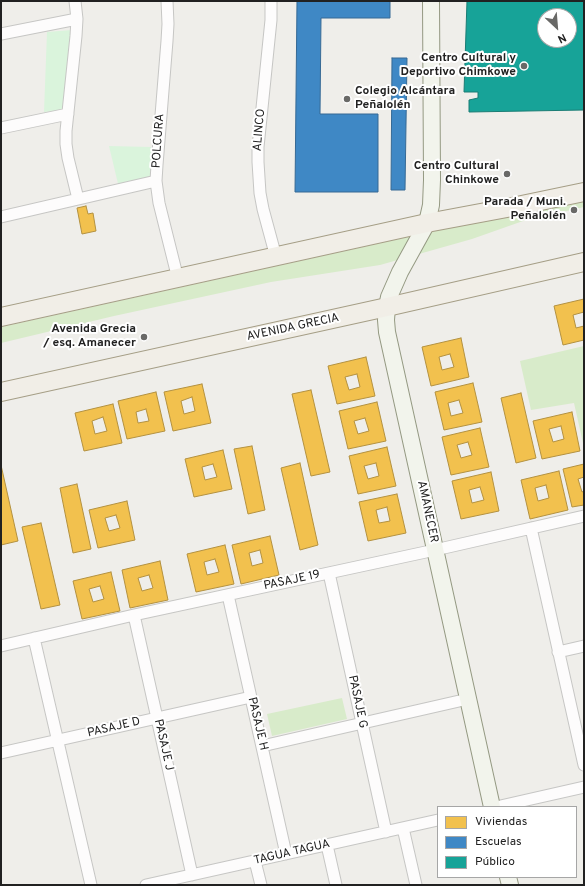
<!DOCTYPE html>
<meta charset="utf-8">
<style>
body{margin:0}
#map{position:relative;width:585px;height:886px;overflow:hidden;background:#efeeea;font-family:Overpass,sans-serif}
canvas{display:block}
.frame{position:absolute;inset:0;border:2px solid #212121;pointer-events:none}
.legend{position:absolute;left:437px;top:806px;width:140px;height:72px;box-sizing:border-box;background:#fff;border:1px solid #a6a6a6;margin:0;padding:5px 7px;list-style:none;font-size:12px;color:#212121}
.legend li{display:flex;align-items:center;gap:8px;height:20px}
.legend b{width:20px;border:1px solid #a6a6a6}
.north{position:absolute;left:537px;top:8px;width:40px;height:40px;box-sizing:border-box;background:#fff;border:1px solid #a6a6a6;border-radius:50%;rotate:154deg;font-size:11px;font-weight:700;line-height:16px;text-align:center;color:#212121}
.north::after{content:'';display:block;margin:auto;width:14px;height:18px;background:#696967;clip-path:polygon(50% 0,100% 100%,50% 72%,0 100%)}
</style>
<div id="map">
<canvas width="585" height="886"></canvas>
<div class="frame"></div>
<ul class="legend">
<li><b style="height:11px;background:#f2c14e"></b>Viviendas</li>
<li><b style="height:11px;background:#3f88c5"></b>Escuelas</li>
<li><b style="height:11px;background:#17a398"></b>Público</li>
</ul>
<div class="north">N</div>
</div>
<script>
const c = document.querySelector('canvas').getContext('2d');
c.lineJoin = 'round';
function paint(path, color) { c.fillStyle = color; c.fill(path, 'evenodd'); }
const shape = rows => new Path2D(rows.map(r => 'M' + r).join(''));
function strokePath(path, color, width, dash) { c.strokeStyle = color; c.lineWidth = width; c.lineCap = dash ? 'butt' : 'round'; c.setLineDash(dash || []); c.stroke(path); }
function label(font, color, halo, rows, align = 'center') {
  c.font = font + ' Overpass,sans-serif'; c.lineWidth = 4; c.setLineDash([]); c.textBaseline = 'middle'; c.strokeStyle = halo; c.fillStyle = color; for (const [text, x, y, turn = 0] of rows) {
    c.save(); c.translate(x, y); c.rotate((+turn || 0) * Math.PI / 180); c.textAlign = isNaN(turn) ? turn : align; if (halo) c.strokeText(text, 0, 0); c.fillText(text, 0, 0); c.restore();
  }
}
paint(shape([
 [584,198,584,207,523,221,472,239,380,265,271,282,114,316,1,343,1,327],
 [584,346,584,443,583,443,574,403,531,410,520,361],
 [342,698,347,719,272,736,267,714]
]), '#d8ebca');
paint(shape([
 [72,30,64,110,44,112,47,32],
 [109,146,151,147,153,180,119,188]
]), '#daf4dc');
const homes = shape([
 [86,206,88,214,93,213,96,231,82,234,77,208,86,206],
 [584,299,584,312,573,315,576,328,584,326,584,340,563,345,554,306,584,299],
 [461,338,469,377,431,386,422,347,461,338],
 [450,354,454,367,442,370,439,357,450,354],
 [366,357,375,396,337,404,328,366,366,357],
 [357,374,360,387,349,390,345,377,357,374],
 [473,383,482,422,444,430,435,392,473,383],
 [459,400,463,413,451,416,448,403,459,400],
 [202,384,211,423,173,431,164,392,202,384],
 [192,397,195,411,184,414,181,401,192,397],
 [311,390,330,472,311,476,292,394,311,390],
 [156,392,165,431,127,439,118,401,156,392],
 [146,409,149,421,138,423,136,412,146,409],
 [521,393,536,458,516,463,501,398,521,393],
 [377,402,386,441,348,449,339,411,377,402],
 [365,418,369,431,358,434,354,421,365,418],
 [113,404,122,443,84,451,75,413,113,404],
 [103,417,107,431,95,434,92,421,103,417],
 [572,412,580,451,542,459,533,421,572,412],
 [561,426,564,439,553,442,549,429,561,426],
 [480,428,489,467,451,475,442,437,480,428],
 [468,442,472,455,461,458,457,445,468,442],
 [252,446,265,510,248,514,234,449,252,446],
 [387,447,396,486,358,494,349,456,387,447],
 [376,463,379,476,368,479,364,466,376,463],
 [223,450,232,489,194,497,185,459,223,450],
 [213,464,217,477,205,480,202,467,213,464],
 [300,463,318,545,300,550,281,468,300,463],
 [584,464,584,477,578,479,582,492,584,491,584,505,572,507,563,469,584,464],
 [1,465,18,541,1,545,1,465],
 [559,471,568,510,530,519,521,480,559,471],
 [546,485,549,498,538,501,535,488,546,485],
 [491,472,499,511,461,519,452,481,491,472],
 [480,487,484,500,472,503,469,490,480,487],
 [77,484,91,549,73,553,60,488,77,484],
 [397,494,406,533,368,541,359,502,397,494],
 [387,507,390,521,379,523,376,510,387,507],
 [127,501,135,540,98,548,89,510,127,501],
 [116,515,120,528,109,531,105,518,116,515],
 [41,523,60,605,41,609,22,527,41,523],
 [270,536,279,575,241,584,232,545,270,536],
 [260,550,263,563,252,566,249,553,260,550],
 [225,545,234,584,196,592,187,554,225,545],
 [215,559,219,572,207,575,204,562,215,559],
 [160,561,168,600,130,608,122,570,160,561],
 [149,575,153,588,142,591,138,578,149,575],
 [111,572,120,611,82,619,73,581,111,572],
 [100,586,104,599,93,602,89,589,100,586]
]);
paint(homes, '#f2c14e');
strokePath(homes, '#b39140', 1);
const schools = shape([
 [297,1,390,1,390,18,321,18,320,114,378,114,378,192,295,192,297,1],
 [392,58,407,58,405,190,391,190,392,58]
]);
paint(schools, '#3f88c5');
strokePath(schools, '#366994', 1);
const public = shape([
 [467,1,584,1,584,110,469,112,469,100,478,98,478,92,464,92,467,1],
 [545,16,569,16,569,40,545,40,545,16]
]);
paint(public, '#17a398');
strokePath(public, '#1a7c74', 1);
const street = shape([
 [75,1,77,19,76,36,66,131,66,144,68,158,78,199],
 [167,1,168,24,167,41,157,165,156,181,159,203,178,279],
 [271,1,271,20,258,147,258,162,260,193,263,209,276,257],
 [1,34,77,19],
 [1,128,68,114],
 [1,217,156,181],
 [531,528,584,765],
 [329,573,386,832],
 [228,595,286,854],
 [134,615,192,875],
 [34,638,91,885],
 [1,646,134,615,435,550,584,516],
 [558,652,584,646],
 [262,746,468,699],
 [1,753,251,697],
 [496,807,584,787],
 [403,828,416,885],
 [327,845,336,885],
 [255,861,261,885],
 [146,885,438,820]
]);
const secondary = shape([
 [431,1,432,180,431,205,427,223,400,272,389,297,387,307,386,320,387,332,492,807],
 [508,877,510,885]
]);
const primary = shape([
 [1,317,427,223,507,208,584,192],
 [1,392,387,307,584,262]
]);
strokePath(street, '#c6c6c4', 13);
strokePath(secondary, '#949982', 18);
strokePath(primary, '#a59e86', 20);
strokePath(street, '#fdfcfc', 11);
strokePath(secondary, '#f2f4ec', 16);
strokePath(primary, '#f1eee7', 18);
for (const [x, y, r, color] of [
 [524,66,4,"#696967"],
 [347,99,4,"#696967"],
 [507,174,4,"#696967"],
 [574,210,4,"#696967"],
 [144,337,4,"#696967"]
]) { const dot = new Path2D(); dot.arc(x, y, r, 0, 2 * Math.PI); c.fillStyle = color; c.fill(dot); strokePath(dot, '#fff', 1.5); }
label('bold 12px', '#212121', '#fff', [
 ["Centro Cultural y",516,59],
 ["Deportivo Chimkowe",516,73],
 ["Colegio Alcántara",355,92,"left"],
 ["Peñalolén",355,106,"left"],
 ["Centro Cultural",499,167],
 ["Chinkowe",499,181],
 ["Parada / Muni.",566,203],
 ["Peñalolén",566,217],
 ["Avenida Grecia",136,330],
 ["/ esq. Amanecer",136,344]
], 'right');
label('12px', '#212121', '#fff', [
 ["ALINCO",260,130,-85],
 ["POLCURA",159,141,-86],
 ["AVENIDA GRECIA",293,328,-12],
 ["AMANECER",427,512,78],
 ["PASAJE 19",292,581,-12],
 ["PASAJE G",357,702,78],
 ["PASAJE H",257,724,77],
 ["PASAJE D",114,728,-13],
 ["PASAJE J",163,745,77],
 ["TAGUA TAGUA",292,853,-13]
]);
</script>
